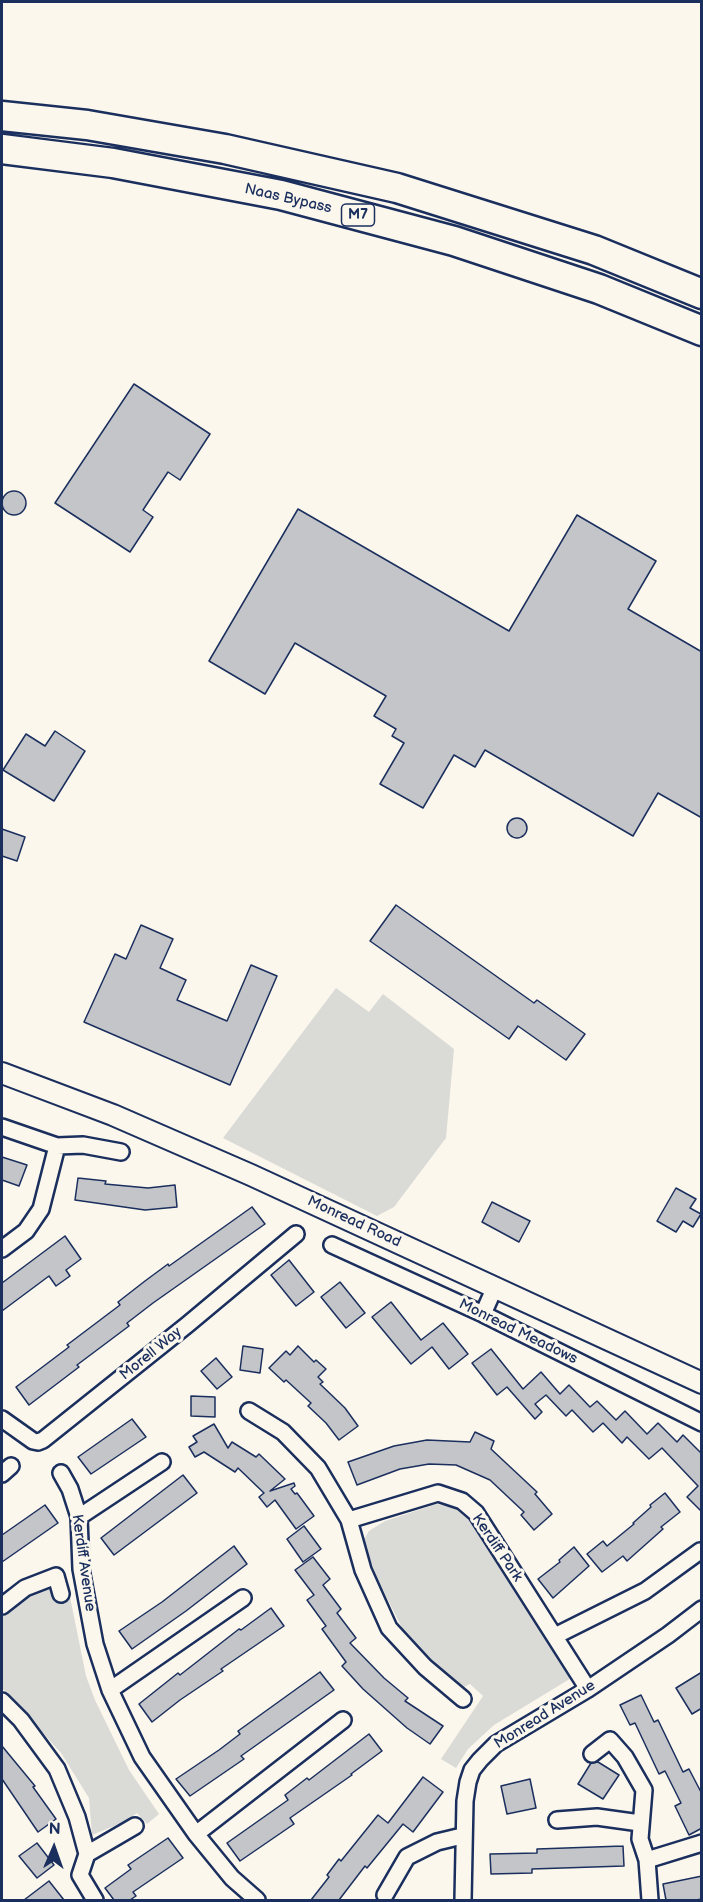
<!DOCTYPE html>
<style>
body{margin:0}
#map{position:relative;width:703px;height:1902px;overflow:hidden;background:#fbf7ec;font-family:"Balsamiq Sans",sans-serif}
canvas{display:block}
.frame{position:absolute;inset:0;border:3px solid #1b2f5e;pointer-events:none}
.north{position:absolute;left:24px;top:1818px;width:60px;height:60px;-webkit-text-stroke:4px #fbf7ec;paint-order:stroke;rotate:2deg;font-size:16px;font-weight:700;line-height:24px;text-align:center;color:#1b2f5e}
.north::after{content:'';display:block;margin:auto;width:21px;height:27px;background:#1b2f5e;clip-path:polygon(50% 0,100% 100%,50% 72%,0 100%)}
</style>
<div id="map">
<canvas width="703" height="1902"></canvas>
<div class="frame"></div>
<div class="north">N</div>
</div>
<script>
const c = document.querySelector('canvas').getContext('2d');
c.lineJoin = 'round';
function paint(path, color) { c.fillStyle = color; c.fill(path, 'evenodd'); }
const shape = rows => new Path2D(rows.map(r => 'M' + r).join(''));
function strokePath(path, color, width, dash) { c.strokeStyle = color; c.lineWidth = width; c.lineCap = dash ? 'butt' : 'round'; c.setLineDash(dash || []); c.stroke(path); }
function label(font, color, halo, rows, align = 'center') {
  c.font = font + ' "Balsamiq Sans",sans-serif'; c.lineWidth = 6; c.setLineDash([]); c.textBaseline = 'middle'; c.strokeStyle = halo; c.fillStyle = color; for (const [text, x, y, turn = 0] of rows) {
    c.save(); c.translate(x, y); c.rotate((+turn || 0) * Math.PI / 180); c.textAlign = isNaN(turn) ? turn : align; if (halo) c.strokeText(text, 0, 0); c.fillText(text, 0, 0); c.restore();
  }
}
paint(shape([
 [336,988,369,1012,383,994,454,1049,446,1138,394,1207,377,1216,223,1138],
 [437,1504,459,1508,474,1519,573,1677,494,1725,468,1749,456,1768,441,1759,483,1696,470,1684,462,1688,405,1634,378,1580,363,1541,369,1531,385,1521],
 [51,1588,56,1598,70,1597,86,1676,95,1700,129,1770,159,1814,147,1824,137,1813,124,1822,92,1835,89,1798,61,1753,2,1688,2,1617,29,1596]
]), '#dadad7');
const building = shape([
 [134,384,210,434,180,480,168,472,143,510,153,517,130,552,55,503,134,384],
 '2 503a12 12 0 1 1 24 0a12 12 0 1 1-24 0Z',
 [298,509,509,631,577,515,656,561,628,609,702,652,702,818,658,793,633,836,485,750,475,767,454,755,423,808,380,784,404,743,392,736,396,729,374,716,386,696,295,643,265,694,209,661,298,509],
 [55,731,85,751,54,801,3,770,26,734,45,746,55,731],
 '507 828a10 10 0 1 1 20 0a10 10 0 1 1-20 0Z',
 [2,829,25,837,17,861,2,856,2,829],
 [396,905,534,1003,537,1000,585,1034,566,1060,518,1026,509,1039,370,941,396,905],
 [141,925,173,939,160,968,186,980,177,1000,227,1021,251,965,277,976,230,1085,84,1022,115,954,126,959,141,925],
 [2,1157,27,1165,19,1186,2,1180,2,1157],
 [78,1178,106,1181,105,1184,148,1188,175,1185,177,1207,145,1210,75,1200,78,1178],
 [676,1188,696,1199,690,1208,701,1214,693,1227,683,1221,676,1232,657,1221,676,1188],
 [492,1202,530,1221,519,1242,482,1222,492,1202],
 [252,1207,265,1224,153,1303,127,1323,129,1326,77,1365,79,1367,29,1405,16,1387,69,1347,67,1345,120,1305,118,1302,145,1281,168,1264,169,1266,252,1207],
 [65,1236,81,1259,66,1270,70,1276,56,1286,49,1276,2,1311,2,1283,65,1236],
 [289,1260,314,1292,296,1306,271,1275,289,1260],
 [340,1282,365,1313,346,1328,321,1297,340,1282],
 [391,1302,421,1340,443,1323,468,1354,449,1369,432,1347,411,1364,372,1317,391,1302],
 [243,1346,263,1349,260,1373,240,1370,243,1346],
 [298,1346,314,1362,316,1360,326,1369,318,1377,323,1382,320,1384,345,1408,358,1426,339,1440,326,1423,308,1406,311,1403,286,1380,284,1382,269,1368,286,1351,290,1355,298,1346],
 [491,1349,523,1389,541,1372,560,1394,569,1385,590,1407,597,1401,616,1420,625,1411,647,1434,658,1423,677,1442,683,1435,702,1454,702,1512,687,1497,698,1486,662,1448,649,1459,627,1437,622,1443,603,1423,593,1432,572,1410,566,1416,546,1395,535,1404,542,1412,535,1419,507,1387,497,1395,472,1363,491,1349],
 [216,1358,232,1377,217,1389,201,1371,216,1358],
 [191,1396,215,1397,215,1417,191,1416,191,1396],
 [132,1419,146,1437,91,1474,78,1457,132,1419],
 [214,1424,228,1448,232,1442,256,1457,259,1454,285,1479,270,1491,294,1483,295,1486,291,1489,295,1494,297,1493,314,1516,296,1529,275,1500,267,1507,259,1497,264,1493,238,1468,235,1472,204,1452,195,1457,189,1447,197,1442,193,1436,214,1424],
 [475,1432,494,1441,491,1449,537,1492,535,1494,552,1514,534,1530,521,1515,524,1512,490,1480,456,1465,429,1464,400,1469,357,1485,348,1462,394,1446,427,1440,470,1442,475,1432],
 [183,1475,197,1493,114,1555,101,1538,183,1475],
 [665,1493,680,1512,661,1527,663,1529,627,1561,623,1556,602,1572,587,1554,603,1541,607,1546,634,1524,633,1523,651,1507,650,1505,665,1493],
 [45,1505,58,1523,2,1562,2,1535,45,1505],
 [304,1526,321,1549,303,1562,287,1539,304,1526],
 [234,1546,247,1564,186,1611,132,1649,119,1631,162,1602,234,1546],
 [574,1547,589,1566,553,1598,538,1579,560,1562,559,1560,574,1547],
 [313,1557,330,1579,323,1585,341,1609,337,1613,356,1638,350,1643,384,1678,408,1698,405,1701,443,1726,430,1744,407,1728,363,1689,342,1666,346,1662,322,1629,326,1626,307,1600,314,1595,295,1570,313,1557],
 [271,1608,284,1626,221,1669,223,1671,180,1700,152,1722,139,1704,178,1673,180,1675,198,1661,239,1629,241,1630,271,1608],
 [320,1672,334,1690,241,1756,244,1759,190,1796,176,1779,219,1750,240,1734,238,1731,320,1672],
 [702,1672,702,1708,692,1714,676,1688,702,1672],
 [641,1695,654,1722,658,1720,683,1772,689,1769,702,1794,702,1828,689,1835,675,1806,681,1803,665,1771,659,1774,635,1723,630,1725,620,1705,641,1695],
 [369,1734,382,1751,351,1774,352,1775,290,1818,294,1824,240,1861,227,1843,288,1800,285,1795,307,1778,309,1780,369,1734],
 [2,1746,35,1786,33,1787,56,1819,38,1832,2,1779,2,1746],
 [598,1762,619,1775,603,1799,578,1784,591,1763,598,1762],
 [423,1777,443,1792,413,1832,403,1824,367,1868,365,1866,339,1900,311,1900,329,1877,327,1875,339,1859,341,1861,378,1815,388,1823,423,1777],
 [530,1779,536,1808,507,1814,501,1786,530,1779],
 [168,1838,183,1858,133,1892,136,1896,130,1900,114,1900,105,1888,131,1869,128,1865,168,1838],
 [37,1843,54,1865,37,1878,19,1856,37,1843],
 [623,1846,624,1866,532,1869,532,1873,491,1874,490,1854,537,1853,537,1849,623,1846],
 [702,1876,702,1899,696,1900,666,1900,663,1884,702,1876],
 [49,1881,64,1900,24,1900,49,1881]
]);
paint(building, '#c3c5c9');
strokePath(building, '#1b2f5e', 1.5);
const minor = shape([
 [2,1127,57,1146,83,1145,121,1152],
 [332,1245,483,1314,702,1423],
 [2,1249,26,1231,41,1209,57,1146],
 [483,1314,495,1287],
 [249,1411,283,1432,318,1468,349,1520,363,1570,389,1628,425,1667,463,1699],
 [2,1419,33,1441,38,1442,43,1440,187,1325,296,1234],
 [61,1473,70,1489,79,1517,81,1569,95,1644,110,1690,142,1757,196,1834,232,1878,257,1900],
 [2,1474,11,1466],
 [79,1517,162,1462],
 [349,1520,438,1493,462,1501,476,1513,588,1689],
 [2,1606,25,1588,56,1576,61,1594],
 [555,1636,645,1591,700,1551],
 [110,1690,243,1598],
 [2,1701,21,1720,57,1769,77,1817,87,1854,80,1875,95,1900],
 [592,1754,610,1740,625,1757,644,1790,640,1839,647,1860,650,1900],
 [557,1820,597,1817,640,1823],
 [196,1834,343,1720],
 [87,1854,135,1826],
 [647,1860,702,1843],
 [385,1895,407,1857,437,1842,462,1836],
 [463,1900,465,1801,468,1782,472,1770,480,1760,496,1744,588,1689,668,1635,702,1609]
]);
const tertiary = shape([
 [2,1073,113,1115,251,1175,702,1383]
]);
const motorway = shape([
 [2,116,87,125,225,149,397,188,594,250,702,294],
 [2,149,113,163,281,195,454,241,599,289,702,331]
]);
strokePath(minor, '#1b2f5e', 20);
strokePath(tertiary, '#1b2f5e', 24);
strokePath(motorway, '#1b2f5e', 33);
strokePath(minor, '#fbf7ec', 15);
strokePath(tertiary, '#fbf7ec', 20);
strokePath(motorway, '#fbf7ec', 28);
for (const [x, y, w] of [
 [358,215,33]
]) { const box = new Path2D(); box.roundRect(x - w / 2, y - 11, w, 22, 4.5); c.fillStyle = '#fbf7ec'; c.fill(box); strokePath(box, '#1b2f5e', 1.5); }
label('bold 14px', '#1b2f5e', null, [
 ["M7",358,215]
]);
label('15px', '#1b2f5e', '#fbf7ec', [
 ["Naas Bypass",288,199,13],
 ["Monread Road",354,1222,25],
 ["Monread Meadows",518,1332,26],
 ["Morell Way",151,1354,-39],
 ["Kerdiff Park",497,1548,56],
 ["Kerdiff Avenue",83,1563,82],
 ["Monread Avenue",545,1715,-32]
]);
</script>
